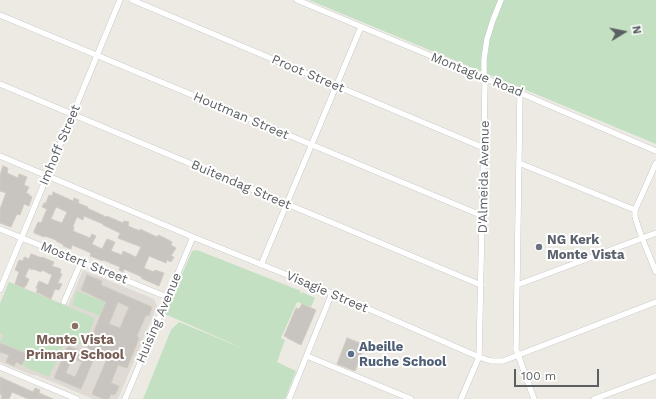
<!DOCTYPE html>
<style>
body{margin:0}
#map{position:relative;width:656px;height:399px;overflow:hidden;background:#eceae3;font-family:"Work Sans",sans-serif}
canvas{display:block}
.north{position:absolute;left:604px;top:12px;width:40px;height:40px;-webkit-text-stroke:3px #fff;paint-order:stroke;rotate:80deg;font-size:11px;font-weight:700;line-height:16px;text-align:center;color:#5b5f62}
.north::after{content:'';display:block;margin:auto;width:14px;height:18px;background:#5b5f62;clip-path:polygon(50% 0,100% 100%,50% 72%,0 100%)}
.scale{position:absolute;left:514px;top:369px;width:85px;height:18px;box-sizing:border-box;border:2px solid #5b5f62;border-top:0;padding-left:5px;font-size:12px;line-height:14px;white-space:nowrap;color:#5b5f62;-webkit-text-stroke:3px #fff;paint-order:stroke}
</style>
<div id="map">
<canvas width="656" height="399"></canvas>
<div class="north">N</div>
<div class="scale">100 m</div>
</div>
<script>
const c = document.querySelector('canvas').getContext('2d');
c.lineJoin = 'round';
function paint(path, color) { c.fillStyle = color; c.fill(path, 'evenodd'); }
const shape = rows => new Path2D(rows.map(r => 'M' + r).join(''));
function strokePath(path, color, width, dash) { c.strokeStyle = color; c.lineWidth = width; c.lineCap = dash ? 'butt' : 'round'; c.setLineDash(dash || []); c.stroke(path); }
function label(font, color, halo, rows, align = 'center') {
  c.font = font + ' "Work Sans",sans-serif'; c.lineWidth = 4; c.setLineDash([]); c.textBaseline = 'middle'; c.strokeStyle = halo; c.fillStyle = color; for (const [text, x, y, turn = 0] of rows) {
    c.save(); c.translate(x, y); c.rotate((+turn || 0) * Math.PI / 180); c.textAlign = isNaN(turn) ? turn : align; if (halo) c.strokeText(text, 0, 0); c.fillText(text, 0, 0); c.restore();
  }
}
paint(shape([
 [83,270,154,299,157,306,118,399,93,399,58,384,35,375,32,375,0,362,0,303,9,282,68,306]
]), '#dfdbd4');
paint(shape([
 [309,0,656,0,656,144],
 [197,250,301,291,300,293,301,294,302,292,315,298,311,307,297,302,281,338,285,340,277,362,296,371,285,399,143,399,171,330,179,322,247,350,165,314,192,251],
 [9,282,95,318,84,346,66,339,49,377,23,366,28,354,0,342,3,335,0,333,0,304],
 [77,291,105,302,100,316,72,305]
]), '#c3e1c2');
const building = shape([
 [3,166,8,168,7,173,18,178,19,174,27,177,24,185,29,187,26,193,29,194,29,195,32,197,29,206,24,204,20,215,17,214,11,227,0,223,0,209,6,193,0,191,0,175,3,166],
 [53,192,73,201,74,198,79,200,78,203,88,207,87,208,98,213,106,217,107,216,123,223,124,221,129,222,128,226,140,231,140,229,157,237,158,235,165,238,172,242,171,245,176,248,171,256,174,257,171,262,167,260,166,263,149,256,144,268,154,272,155,270,164,273,159,286,141,278,142,277,124,269,123,272,119,270,120,267,103,260,103,261,90,256,91,253,72,245,71,249,63,246,64,245,56,241,56,240,45,236,44,237,34,233,34,231,38,222,41,223,47,209,42,207,44,203,46,203,49,195,52,196,53,192],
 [56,207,67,212,62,223,51,219,56,207],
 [84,216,103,224,103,225,120,233,118,238,141,247,136,257,123,251,122,255,111,251,115,242,107,239,102,249,92,244,96,236,92,234,90,238,73,231,74,228,73,226,77,217,83,220,84,216],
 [31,254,42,258,42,257,54,262,52,266,61,269,60,273,62,274,58,283,62,284,59,290,55,289,51,299,36,292,38,289,36,288,39,281,48,285,52,275,42,270,41,272,33,269,32,270,29,268,25,277,29,279,26,286,25,286,24,288,15,284,19,272,15,270,19,260,23,261,24,257,29,259,31,254],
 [87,275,102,281,101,285,152,307,149,316,146,315,137,336,139,338,127,368,118,365,111,383,119,386,115,395,111,394,109,399,103,399,92,394,109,354,103,351,98,349,81,389,54,378,68,346,85,353,106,302,81,290,87,275],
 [118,302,129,307,120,328,109,324,118,302],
 [72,358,82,362,75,377,66,373,72,358],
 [302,304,316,310,301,345,287,338,287,337,284,336,296,308,299,309,302,304],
 [347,338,365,345,355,371,337,364,347,338],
 [0,343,27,354,22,365,16,362,14,366,6,362,9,355,0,352,0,343],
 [0,377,33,392,35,388,40,390,39,393,53,399,28,399,12,392,9,399,1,399,2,395,0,394,0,377]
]);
paint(building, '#c8c5c0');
strokePath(building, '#d0cbc2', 1);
const street = shape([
 [132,0,484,148],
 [297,0,520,93,656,151],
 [0,15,483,216],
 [0,84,481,285],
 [520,93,516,349,534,399],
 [0,156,193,237,332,293,479,357,491,361,503,361,508,359,656,302],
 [519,163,635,210],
 [656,163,635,210,635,217,642,238,656,272],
 [0,229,167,297],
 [261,265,361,27],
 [517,285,656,233],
 [0,290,120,0],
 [64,302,81,262],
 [307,356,411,399],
 [0,367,77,399],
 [125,399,193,237],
 [289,399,332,293],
 [461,399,479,357,485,85,484,72,484,59,487,39,493,20,501,0],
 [594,399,656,376]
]);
strokePath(street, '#b0b3b7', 6);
strokePath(street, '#fff', 5.5);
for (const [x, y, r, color] of [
 [539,247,4,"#6b7280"],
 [75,326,4,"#8d6e63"],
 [351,354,4,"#5c6f8a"]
]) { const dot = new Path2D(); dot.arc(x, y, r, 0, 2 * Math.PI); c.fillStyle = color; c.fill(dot); strokePath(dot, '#fff', 1.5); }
label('13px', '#5b5f62', '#fff', [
 ["Proot Street",308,74,23],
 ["Montague Road",477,75,22],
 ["Houtman Street",241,116,23],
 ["Imhoff Street",60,145,-67],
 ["D'Almeida Avenue",484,177,-89],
 ["Buitendag Street",241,185,23],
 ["Mostert Street",84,263,22],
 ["Visagie Street",327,292,23],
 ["Huising Avenue",159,318,-67]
]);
label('bold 13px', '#5b616d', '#fff', [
 ["NG Kerk",547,240],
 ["Monte Vista",547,255]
], 'left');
label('bold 13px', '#785e54', '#fff', [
 ["Monte Vista",75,340],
 ["Primary School",75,355]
]);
label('bold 13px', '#4e5e75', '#fff', [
 ["Abeille",359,347],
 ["Ruche School",359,362]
], 'left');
</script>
